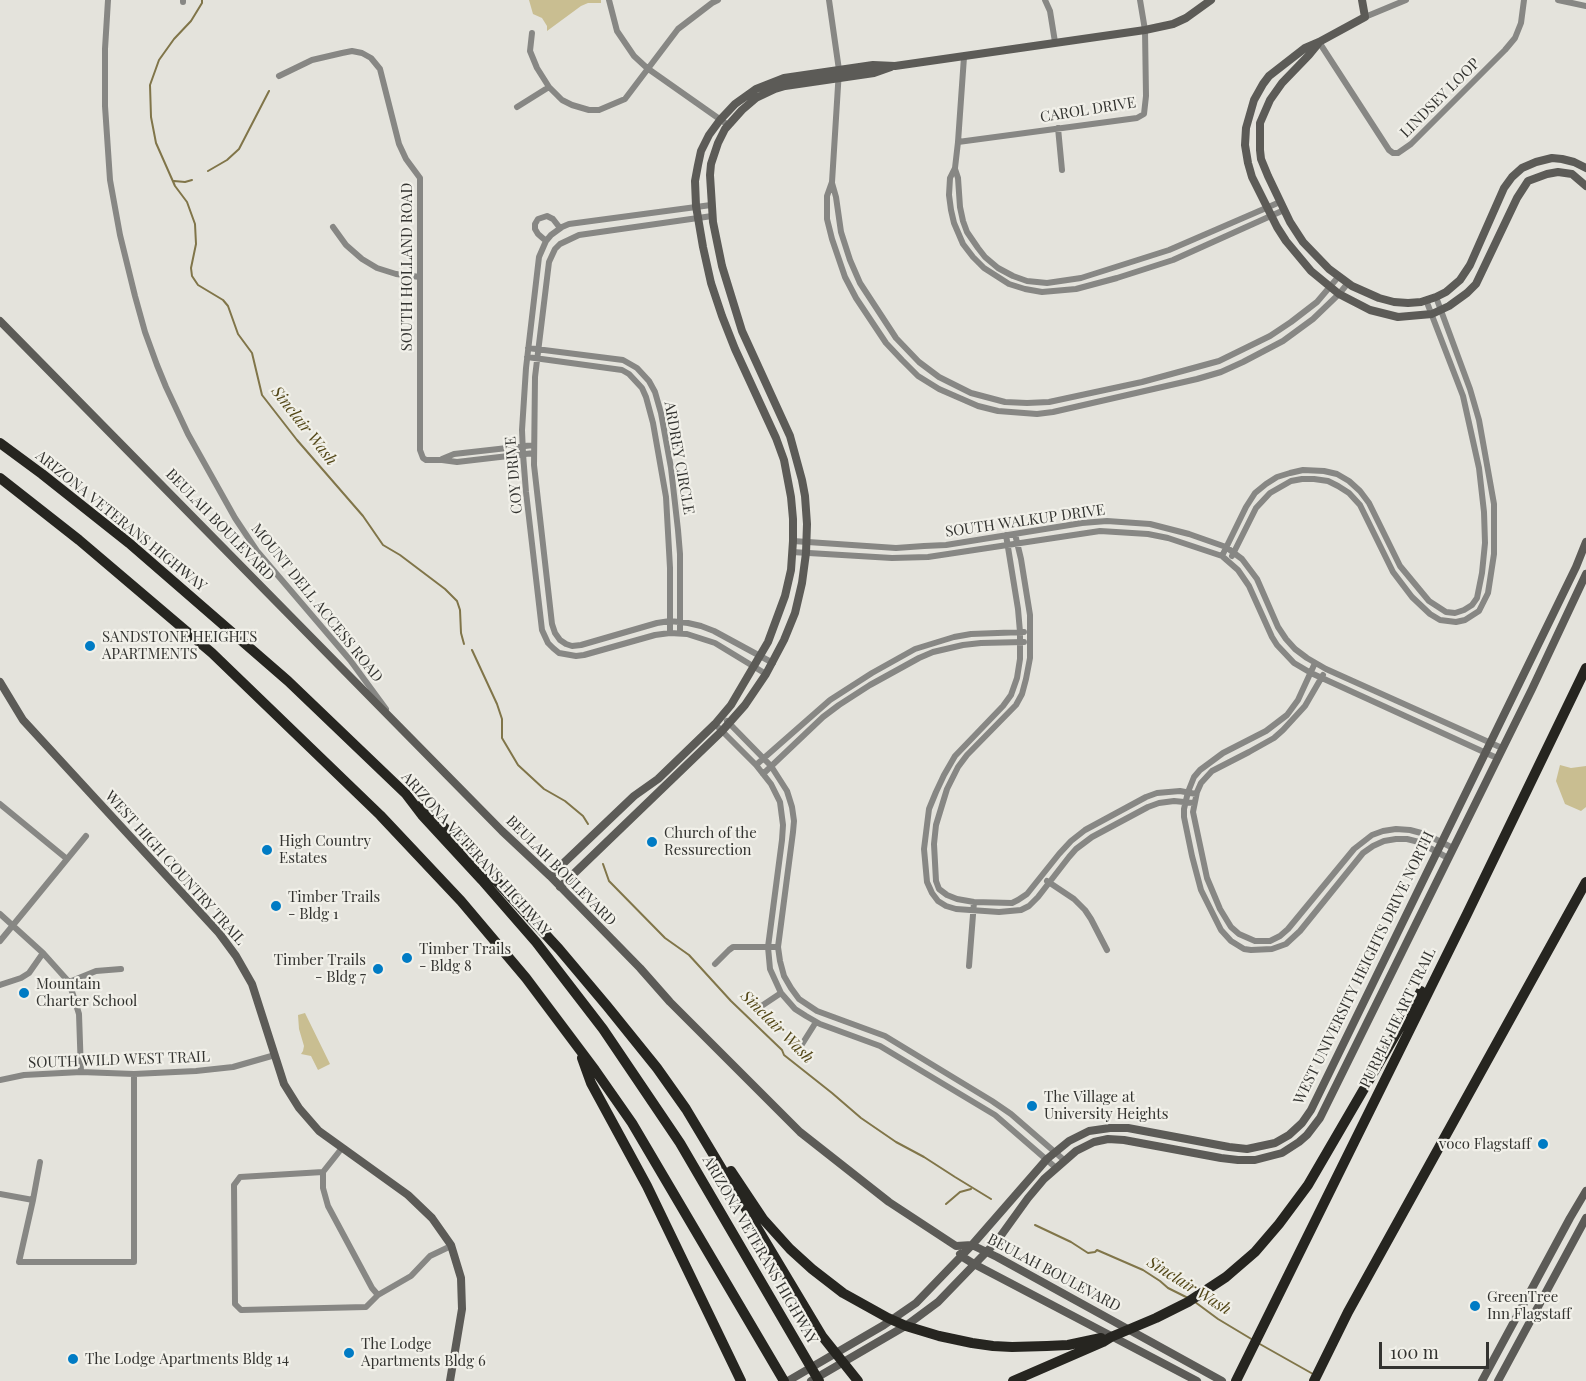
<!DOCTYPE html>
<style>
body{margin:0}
#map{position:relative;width:1586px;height:1381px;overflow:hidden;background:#e4e3dc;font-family:"Playfair Display",serif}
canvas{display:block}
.scale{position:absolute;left:1379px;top:1342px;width:110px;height:27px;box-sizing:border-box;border:3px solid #333330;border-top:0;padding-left:8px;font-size:18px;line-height:21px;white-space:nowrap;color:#333330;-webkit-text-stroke:4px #f1f0e9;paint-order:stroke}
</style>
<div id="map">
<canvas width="1586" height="1381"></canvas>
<div class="scale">100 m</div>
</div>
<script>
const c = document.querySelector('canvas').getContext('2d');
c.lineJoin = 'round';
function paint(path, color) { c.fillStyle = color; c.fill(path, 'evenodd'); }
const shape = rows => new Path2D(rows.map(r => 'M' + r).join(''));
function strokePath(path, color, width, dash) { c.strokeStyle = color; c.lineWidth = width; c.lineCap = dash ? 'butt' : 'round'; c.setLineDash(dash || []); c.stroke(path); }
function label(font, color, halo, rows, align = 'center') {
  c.font = font + ' "Playfair Display",serif'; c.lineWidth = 4.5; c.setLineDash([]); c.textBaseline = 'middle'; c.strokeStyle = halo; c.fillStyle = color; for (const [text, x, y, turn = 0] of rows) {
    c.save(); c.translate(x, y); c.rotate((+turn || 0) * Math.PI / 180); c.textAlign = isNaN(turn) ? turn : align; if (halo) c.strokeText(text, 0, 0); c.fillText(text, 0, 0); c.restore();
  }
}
paint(shape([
 [529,0,601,0,601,3,588,3,581,6,547,31,547,26,542,18,533,14],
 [1560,765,1571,768,1586,766,1586,807,1581,811,1565,804,1556,781],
 [305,1013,330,1064,318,1070,311,1056,301,1054,303,1051,304,1046,299,1029,298,1015]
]), '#c9be91');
strokePath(shape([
 [202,0,202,3,191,21,174,39,159,60,150,85,151,117,156,143,175,186,187,202,195,224,196,244,191,268,192,276,198,285,223,300,228,306,238,334,252,353,262,395,297,440,363,516,383,545,400,555,445,589,457,601,460,610,461,633,464,644],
 [208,171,227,160,239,149,269,91],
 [174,181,185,182,192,180],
 [472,650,497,704,502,719,502,738,518,765,544,789,565,801,583,816,588,824],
 [603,864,609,881,665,938,689,955,731,1001,782,1050,784,1055,832,1093,861,1118,896,1142,924,1157,955,1177,991,1199],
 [946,1204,960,1192,971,1189],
 [1035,1225,1071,1242,1088,1253,1095,1252,1097,1250,1143,1270,1160,1281,1168,1288,1188,1298],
 [1195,1302,1218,1319,1253,1340],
 [1258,1343,1313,1374]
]), '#807549', 2);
strokePath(shape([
 [108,0,105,49,105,106,110,180,120,235,135,296,145,332,157,365,166,387,188,434,235,518,257,551,350,660,386,709],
 [609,0,617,31,634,56,647,68,728,125],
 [829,0,839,70,832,182,827,196,827,219,832,239,845,277,856,298,886,343,902,360,918,376,939,389,978,406,998,411,1037,414,1053,412,1197,379,1221,372,1243,362,1283,341,1313,319,1339,294,1348,283],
 [1045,0,1050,11,1055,42],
 [1558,0,1586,6],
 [183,2,183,0],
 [1365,17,1406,0],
 [532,33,530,51,537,68,549,87,562,100,572,105,589,110,599,110,625,99,678,29,712,3,718,0],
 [1319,42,1389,150,1393,153,1398,153,1411,144,1505,50,1515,38,1521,23,1524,0],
 [964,57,958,142,955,168,950,178,949,195,951,210,954,223,963,244,973,257,984,268,1009,284,1025,289,1042,292,1076,289,1117,278,1173,260,1284,210],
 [279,76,312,60,342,53,352,51,362,53,371,58,380,69,399,144,406,159,420,178,420,450,423,458,426,460,442,460,457,462,534,453],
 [517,107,549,87],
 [1058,128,1062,170],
 [958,142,1137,118,1144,114,1146,96,1145,30,1140,0],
 [955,169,958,178,960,207,963,221,967,232,978,248,985,257,998,268,1013,276,1027,281,1047,283,1081,278,1169,250,1280,202],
 [832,183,836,197,841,232,850,260,860,283,896,338,919,362,939,377,971,393,1005,402,1027,403,1049,402,1142,382,1219,361,1270,336,1291,322,1317,302,1339,276],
 [711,205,569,224,562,227,551,235,546,241,539,257,526,368,522,430,523,454,526,492,542,630,548,643,553,648,559,653,576,656,584,655,655,635,670,633,687,634,715,643,766,674],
 [712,216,579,235,560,244,555,249,549,262,535,377,534,465,552,624,555,633,560,640,566,644,572,646,581,645,657,623,670,621,688,623,701,626,714,631,773,663],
 [333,227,346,245,362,259,377,268,396,274,420,277],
 [546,241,538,234,535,229,535,224,538,219,547,216,553,219,560,228],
 [528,348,623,360,637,368,649,381,655,392,661,413,671,468,678,530,680,554,680,633],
 [527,357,622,370,629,374,642,388,646,397,653,423,666,497,670,568,670,633],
 [442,459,454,454,534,445],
 [1015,534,1021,559,1030,615,1030,658,1026,679,1022,694,1016,705,967,755,958,767,947,789,936,825,934,844,936,881,939,889,947,895,957,899,974,902,1012,903,1018,900,1027,894,1059,854,1071,841,1085,830,1146,797,1157,793,1180,791,1196,794],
 [1006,535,1018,609,1020,632,1020,659,1017,678,1011,695,1003,706,955,756,944,775,936,792,929,809,924,849,927,882,932,893,938,901,946,906,956,909,999,912,1021,910,1029,906,1038,897,1069,857,1076,849,1092,837,1148,807,1159,803,1174,801,1194,803],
 [793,541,896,548,924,546,946,545,1082,523,1107,521,1150,524,1189,534,1226,547,1242,559,1257,579,1278,627,1286,639,1295,649,1307,658,1326,669,1502,748],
 [792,552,892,558,928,557,1100,531,1148,534,1168,538,1222,556,1238,570,1249,586,1272,637,1277,645,1294,663,1311,673,1497,758],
 [1222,556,1246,507,1255,493,1266,484,1277,477,1290,473,1303,470,1324,471,1337,474,1349,481,1360,491,1369,503,1400,566,1429,601,1446,612,1455,613,1464,610,1472,605,1477,598,1482,573,1485,543,1484,512,1479,468,1463,396,1426,300],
 [1232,556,1256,508,1270,493,1291,481,1302,479,1314,479,1328,481,1338,486,1349,493,1360,505,1393,572,1412,597,1430,614,1440,620,1456,622,1465,620,1479,611,1488,593,1494,554,1494,504,1479,420,1470,389,1436,297],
 [1315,663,1298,700,1287,715,1266,731,1223,753,1200,770,1194,777,1188,792,1184,809,1184,817,1192,856,1201,890,1221,930,1231,941,1244,949,1251,950,1272,949,1286,944,1300,931,1363,853,1373,846,1384,841,1396,839,1407,839,1419,842,1448,858],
 [1323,675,1305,706,1283,730,1274,738,1249,752,1212,771,1201,783,1197,792,1193,812,1207,878,1220,909,1231,927,1239,934,1255,941,1270,941,1280,936,1288,929,1354,849,1372,835,1383,831,1396,829,1410,830,1425,834,1453,848],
 [727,721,771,766,787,791,792,807,794,821,793,832,778,947,780,961,784,976,791,988,799,999,817,1011,885,1036,992,1101,1011,1114,1064,1160],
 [715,724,756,765,771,784,780,802,783,825,782,840,768,947,770,969,781,993,795,1009,806,1016,820,1024,880,1046,995,1115,1055,1167],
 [756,765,830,700,872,673,915,649,954,637,971,634,1024,632],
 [763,774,823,717,839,705,870,685,919,658,933,652,963,645,981,643,1024,642],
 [0,804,67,859],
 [1047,881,1074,899,1085,910,1091,919,1107,950],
 [0,914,43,953,69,982,79,1014,81,1072],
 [0,941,86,836],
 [715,964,729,950,733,947,778,947],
 [969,966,974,902],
 [69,982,96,971,121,969],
 [0,985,21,978,29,973,43,953],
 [757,1009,781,993],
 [799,1049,816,1022],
 [0,1080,24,1075,81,1072,134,1074,196,1071,233,1067,275,1055],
 [40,1162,33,1200,19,1262,134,1262,134,1074],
 [323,1172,342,1148],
 [0,1194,33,1200],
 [378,1295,372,1288,328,1206,323,1188,323,1172,240,1177,234,1185,235,1304,241,1310,366,1307,378,1295,411,1276,430,1256,451,1246]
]), '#878784', 6);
strokePath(shape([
 [1362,0,1365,17,1319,42,1305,48,1269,76,1263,84,1254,100,1246,128,1245,145,1248,163,1252,177,1277,227,1286,241,1311,271,1339,294,1370,310,1398,317,1432,314,1449,306,1467,293,1476,284,1517,198,1528,181,1547,174,1558,172,1572,174,1586,186],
 [1318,44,1309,55,1282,83,1270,100,1260,123,1260,150,1261,159,1268,176,1290,222,1303,242,1329,269,1352,286,1379,298,1394,302,1408,303,1421,302,1436,297,1446,292,1460,280,1470,265,1504,188,1512,177,1522,168,1536,162,1552,158,1562,159,1574,162,1586,168],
 [0,321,502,831,550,876,640,968,670,1002,800,1132,889,1202,956,1246,972,1245,997,1257,1222,1381],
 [0,682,23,720,219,933,236,956,252,984,284,1084,299,1108,319,1131,408,1195,432,1218,451,1245,461,1278,462,1309,450,1381],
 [550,876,634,796,658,779,715,724,731,705,768,642,785,596,791,570,793,541,793,519,791,497,784,460,776,438,735,349,722,316,711,283,703,247,696,206,695,181,698,165,701,151,709,135,720,120,735,104,756,89,784,78,873,65,895,66,1145,30,1173,24,1186,18,1211,0],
 [560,887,722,731,745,705,766,674,784,640,795,613,802,583,806,553,807,524,805,496,802,480,790,436,742,331,722,266,713,222,710,175,711,164,718,143,725,129,742,110,756,98,775,89,785,86,874,73,891,67],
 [960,1254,961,1256,974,1264,1197,1381],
 [788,1381,884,1325,916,1303,972,1245,1047,1159,1069,1141,1089,1131,1110,1128,1128,1128,1229,1147,1247,1149,1275,1143,1289,1135,1302,1123,1311,1110,1437,852,1576,567,1586,542],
 [811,1381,907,1325,938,1302,997,1241,1028,1198,1044,1179,1076,1151,1094,1142,1108,1139,1124,1140,1221,1158,1238,1160,1255,1160,1282,1153,1299,1142,1307,1135,1320,1118,1532,689,1586,574],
 [1482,1381,1570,1218,1586,1191],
 [1498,1381,1586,1218]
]), '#5c5b57', 8);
strokePath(shape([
 [0,443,42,474,129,543,288,681,406,794,422,815,482,880,536,942,603,1029,680,1143,819,1381],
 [0,478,79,540,212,653,380,815,461,901,526,978,595,1070,632,1123,784,1381],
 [420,806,435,818,500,885,559,949,607,1006,657,1068,686,1109,822,1336,858,1381],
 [582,1058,591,1083,647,1186,741,1381],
 [731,1171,763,1219,790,1249,812,1269,843,1293,888,1318,906,1326,939,1336,972,1343,993,1346,1012,1347,1047,1346,1068,1345,1101,1338],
 [1013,1381,1103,1342,1111,1337,1156,1318,1188,1302,1226,1277,1255,1252,1279,1224,1308,1185,1421,991],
 [1236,1381,1467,914,1586,668],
 [1314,1381,1348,1312,1586,882]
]), '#262520', 10);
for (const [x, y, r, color] of [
 [90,646,6,"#007bc4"],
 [652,842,6,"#007bc4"],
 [267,850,6,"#007bc4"],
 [276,906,6,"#007bc4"],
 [407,958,6,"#007bc4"],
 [378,969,6,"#007bc4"],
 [24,993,6,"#007bc4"],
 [1032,1106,6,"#007bc4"],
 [1543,1144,6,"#007bc4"],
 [1475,1306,6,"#007bc4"],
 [349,1353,6,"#007bc4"],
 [73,1359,6,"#007bc4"]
]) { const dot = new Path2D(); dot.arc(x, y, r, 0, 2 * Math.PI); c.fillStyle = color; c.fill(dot); strokePath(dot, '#f1f0e9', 2); }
label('15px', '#333330', '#f1f0e9', [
 ["LINDSEY LOOP",1440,98,-45],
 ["CAROL DRIVE",1088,110,-9],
 ["SOUTH HOLLAND ROAD",407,267,-90],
 ["ARDREY CIRCLE",679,458,80],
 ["COY DRIVE",514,475,-95],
 ["ARIZONA VETERANS HIGHWAY",121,521,39],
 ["SOUTH WALKUP DRIVE",1025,521,-8],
 ["BEULAH BOULEVARD",220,525,46],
 ["MOUNT DELL ACCESS ROAD",317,603,51],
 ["ARIZONA VETERANS HIGHWAY",476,854,48],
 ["WEST HIGH COUNTRY TRAIL",175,868,48],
 ["BEULAH BOULEVARD",561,871,45],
 ["WEST UNIVERSITY HEIGHTS DRIVE NORTH",1364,968,-64],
 ["PURPLE HEART TRAIL",1398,1018,-64],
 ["SOUTH WILD WEST TRAIL",119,1060,-2],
 ["ARIZONA VETERANS HIGHWAY",760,1250,60],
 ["BEULAH BOULEVARD",1054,1273,28]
]);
label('15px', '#333330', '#f1f0e9', [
 ["SANDSTONE HEIGHTS",102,637],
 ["APARTMENTS",102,654],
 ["Church of the",664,833],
 ["Ressurection",664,850],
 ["High Country",279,841],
 ["Estates",279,858],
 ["Timber Trails",288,897],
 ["- Bldg 1",288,914],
 ["Timber Trails",419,949],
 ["- Bldg 8",419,966],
 ["Timber Trails",366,960,"right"],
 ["- Bldg 7",366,977,"right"],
 ["Mountain",36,984],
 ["Charter School",36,1001],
 ["The Village at",1044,1097],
 ["University Heights",1044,1114],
 ["voco Flagstaff",1531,1144,"right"],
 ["GreenTree",1487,1297],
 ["Inn Flagstaff",1487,1314],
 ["The Lodge",361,1344],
 ["Apartments Bldg 6",361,1361],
 ["The Lodge Apartments Bldg 14",85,1359]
], 'left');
label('italic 16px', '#534717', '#f1f0e9', [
 ["Sinclair Wash",304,426,52],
 ["Sinclair Wash",777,1027,45],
 ["Sinclair Wash",1189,1286,32]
]);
</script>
